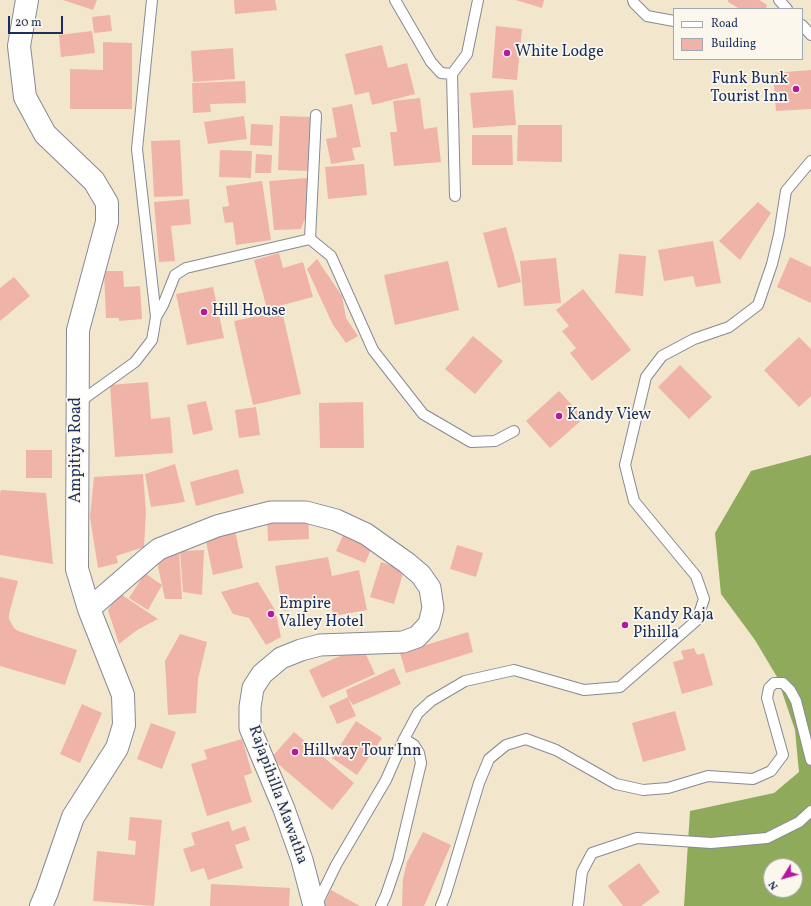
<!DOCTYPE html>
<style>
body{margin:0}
#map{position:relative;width:811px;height:906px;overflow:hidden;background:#f2e6cd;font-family:Vollkorn,serif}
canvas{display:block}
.legend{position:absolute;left:673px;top:8px;width:130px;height:52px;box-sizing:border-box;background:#fbf7ec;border:1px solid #a1a7b3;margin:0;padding:5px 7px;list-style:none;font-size:12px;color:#1b2f5e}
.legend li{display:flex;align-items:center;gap:8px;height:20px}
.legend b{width:20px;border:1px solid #a1a7b3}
.north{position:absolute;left:763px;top:858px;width:40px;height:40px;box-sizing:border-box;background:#fbf7ec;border:1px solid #a1a7b3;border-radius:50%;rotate:233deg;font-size:11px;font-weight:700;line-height:16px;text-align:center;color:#1b2f5e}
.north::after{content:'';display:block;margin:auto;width:14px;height:18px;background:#b5179e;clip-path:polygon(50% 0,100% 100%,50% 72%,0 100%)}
.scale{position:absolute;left:8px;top:16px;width:55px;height:18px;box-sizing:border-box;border:2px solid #1b2f5e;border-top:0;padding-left:5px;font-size:12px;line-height:14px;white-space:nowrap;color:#1b2f5e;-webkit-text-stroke:3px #fbf7ec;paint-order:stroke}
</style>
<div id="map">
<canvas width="811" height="906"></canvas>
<ul class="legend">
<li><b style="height:5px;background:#fff"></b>Road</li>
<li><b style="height:11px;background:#f0b3a7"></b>Building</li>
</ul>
<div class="north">N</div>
<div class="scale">20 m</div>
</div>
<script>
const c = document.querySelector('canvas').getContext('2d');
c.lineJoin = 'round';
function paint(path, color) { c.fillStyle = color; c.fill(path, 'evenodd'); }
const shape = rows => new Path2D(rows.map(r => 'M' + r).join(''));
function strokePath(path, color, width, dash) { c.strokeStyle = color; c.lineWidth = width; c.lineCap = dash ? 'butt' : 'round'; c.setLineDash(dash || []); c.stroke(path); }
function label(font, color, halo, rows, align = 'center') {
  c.font = font + ' Vollkorn,serif'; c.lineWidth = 3.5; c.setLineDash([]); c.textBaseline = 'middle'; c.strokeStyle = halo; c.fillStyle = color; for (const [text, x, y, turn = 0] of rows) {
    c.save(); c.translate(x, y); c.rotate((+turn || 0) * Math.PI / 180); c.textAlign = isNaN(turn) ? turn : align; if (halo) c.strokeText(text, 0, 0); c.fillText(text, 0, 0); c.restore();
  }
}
paint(shape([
 [811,455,811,906,684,906,690,811,774,793,799,772,795,730,777,677,755,640,721,594,715,533,751,471],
 [771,866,795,866,795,890,771,890]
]), '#90aa5b');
paint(shape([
 [63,0,97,0,93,10],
 [234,0,275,0,277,10,235,14],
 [516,0,544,0,542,8],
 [728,0,759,0,767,5,766,9,740,9,728,2],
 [110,15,112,31,94,33,92,17],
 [496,26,522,29,517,80,492,78],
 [92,31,95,53,61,57,59,35],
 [103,42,132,43,132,109,70,109,70,69,103,70],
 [382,45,388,68,407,63,415,94,372,105,369,92,355,95,345,54],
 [233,48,235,79,193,82,191,51],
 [811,70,811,109,776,111,773,73],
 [245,81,246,103,210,104,211,112,193,113,192,83],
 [513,90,516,125,473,128,470,93],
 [420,98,424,129,437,127,441,162,394,166,390,132,397,132,393,101],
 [352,104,361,147,352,148,355,160,331,164,326,139,337,137,332,108],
 [244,116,247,139,208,144,204,122],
 [280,116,311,117,309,171,278,170],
 [251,124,273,125,272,146,250,145],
 [518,125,562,125,562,162,517,161],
 [472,135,512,135,513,165,472,165],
 [180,140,183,196,154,197,151,141],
 [220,150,252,151,251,178,219,177],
 [256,154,272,155,271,173,255,173],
 [364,164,367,195,328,199,325,167],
 [307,178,307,213,301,229,274,230,269,181],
 [262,181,271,240,236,245,233,222,225,223,222,207,229,206,226,186],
 [189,199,191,224,171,226,175,261,159,262,154,202],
 [758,202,771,213,740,260,719,241],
 [506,227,521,282,498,288,483,233],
 [713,241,721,283,696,287,693,276,664,281,658,250],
 [279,253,283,268,303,262,313,297,267,309,254,260],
 [619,254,646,256,643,296,615,293],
 [790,257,811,267,811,303,777,287],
 [556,258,561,303,524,306,520,261],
 [317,259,342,296,346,318,358,336,346,343,333,325,307,269],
 [448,261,459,310,395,325,384,275],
 [104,271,123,271,124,287,140,286,142,319,119,321,119,318,106,318],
 [14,277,30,296,0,321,0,288],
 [213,287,224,338,187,345,176,294],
 [583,289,631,350,592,381,570,353,576,348,562,331,569,326,556,310],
 [282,311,301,394,253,405,234,321],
 [473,336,503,361,475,394,445,369],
 [799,337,811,349,811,396,799,407,764,370],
 [680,365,712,397,689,419,658,387],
 [148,382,151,419,170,417,173,453,115,457,110,385],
 [559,391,584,418,550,448,526,421],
 [206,401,213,430,193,435,187,405],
 [363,402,364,448,320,448,319,403],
 [256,407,260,435,239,438,235,410],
 [26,450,52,450,52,478,26,478],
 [175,464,185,502,151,507,145,474],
 [238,469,244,493,196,506,190,482],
 [143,474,146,512,144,547,116,556,118,563,98,568,90,517,94,477],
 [1,490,46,493,53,564,0,555,0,493],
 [308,513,309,539,268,541,267,515],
 [234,526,243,568,213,575,204,532],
 [345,531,374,543,365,563,336,551],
 [457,545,483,553,476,577,450,569],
 [204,550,202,595,183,592,180,551],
 [179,551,182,599,165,599,155,553],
 [328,557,332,576,359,570,367,610,333,616,331,603,283,611,275,566],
 [381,562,404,570,394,604,370,597],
 [145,573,162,585,148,610,129,598],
 [0,577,18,581,9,614,9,619,14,628,18,631,36,637,77,650,65,685,0,666],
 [258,582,275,610,281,637,266,645,249,618,233,614,221,592],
 [119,593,158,619,137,630,119,644,108,610],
 [468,632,473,652,406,673,400,653],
 [180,634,207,642,198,679,196,713,168,715,165,661],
 [362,646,375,674,322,698,309,670],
 [694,648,697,655,704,653,713,685,682,694,673,662,684,659,681,651],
 [394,668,401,684,353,705,348,698,356,716,337,724,329,706,348,697,346,690],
 [82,704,102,713,80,763,60,754],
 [675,711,686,750,643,762,632,723],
 [356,721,382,738,357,775,332,758],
 [151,723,176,732,162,769,137,759],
 [294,732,354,783,332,810,271,758],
 [242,739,252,773,244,776,252,802,207,816,191,764,207,759,204,750],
 [130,817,162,820,154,906,93,901,97,851,135,855,136,841,128,840],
 [229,821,232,831,245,826,250,840,235,845,243,868,208,880,204,868,191,872,183,849,195,845,191,833],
 [423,832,451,845,424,906,402,906,403,879,407,862],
 [639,863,660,892,641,906,623,906,608,886],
 [211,884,290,888,289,906,210,906],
 [331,890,360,906,323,906]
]), '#f0b3a7');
const lane = shape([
 [395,0,431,62,441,73,452,74,467,54,478,0],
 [633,0,634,3,647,16,674,21],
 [779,0,787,9],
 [802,25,811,35],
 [452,74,455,196],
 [310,239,316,115],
 [156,317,163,305,175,275,186,268,310,239,331,256,373,350,423,414,471,442,495,441,514,431],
 [78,403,135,362,152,340,156,317,137,149,152,0],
 [404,739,418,713,431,701,465,681,514,670,584,690,620,687,697,620,704,599,696,576,634,501,625,465,646,377,662,356,694,339,729,327,758,305,772,264,779,235,786,191,811,161],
 [316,906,336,865,386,780,404,739,414,745,419,753,421,763,398,860,386,895,381,906],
 [441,906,446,893,479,783,489,759,506,745,526,739,556,750,616,784,643,790,668,788,708,776,753,779,771,771,783,755,767,698,769,688,774,683,783,683,790,690,796,701,811,760],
 [578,906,582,872,592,853,637,838,711,843,767,838,799,822,811,811]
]);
const street = shape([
 [89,609,149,557,159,549,217,526,271,512,306,512,336,520,366,534,407,563,421,575,430,588,433,608,429,624,417,637,403,642,320,645,301,650,281,658,262,674,253,688,250,707,250,728,284,809,302,860,314,906]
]);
const primary = shape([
 [27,0,19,46,25,97,45,134,94,181,107,203,107,222,78,330,77,569,89,609,123,695,124,725,117,748,73,817,47,892,41,906]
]);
strokePath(lane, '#868a96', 12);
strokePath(street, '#868a96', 23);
strokePath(primary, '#868a96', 24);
strokePath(lane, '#fff', 10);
strokePath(street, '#fff', 21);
strokePath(primary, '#fff', 22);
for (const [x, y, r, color] of [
 [507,53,4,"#b5179e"],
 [796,89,4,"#b5179e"],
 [204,312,4,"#b5179e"],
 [559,416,4,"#b5179e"],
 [271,614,4,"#b5179e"],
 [625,625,4,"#b5179e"],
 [295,752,4,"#b5179e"]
]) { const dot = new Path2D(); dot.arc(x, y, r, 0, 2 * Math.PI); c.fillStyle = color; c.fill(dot); strokePath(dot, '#fbf7ec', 1.5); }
label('16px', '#1b2f5e', '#fbf7ec', [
 ["White Lodge",515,53],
 ["Funk Bunk",788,80,"right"],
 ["Tourist Inn",788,98,"right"],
 ["Hill House",212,312],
 ["Kandy View",567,416],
 ["Empire",279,605],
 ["Valley Hotel",279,623],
 ["Kandy Raja",633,616],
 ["Pihilla",633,634],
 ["Hillway Tour Inn",303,752]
], 'left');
label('16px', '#1b2f5e', '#fbf7ec', [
 ["Ampitiya Road",77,450,-90],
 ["Rajapihilla Mawatha",277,795,70]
]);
</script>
